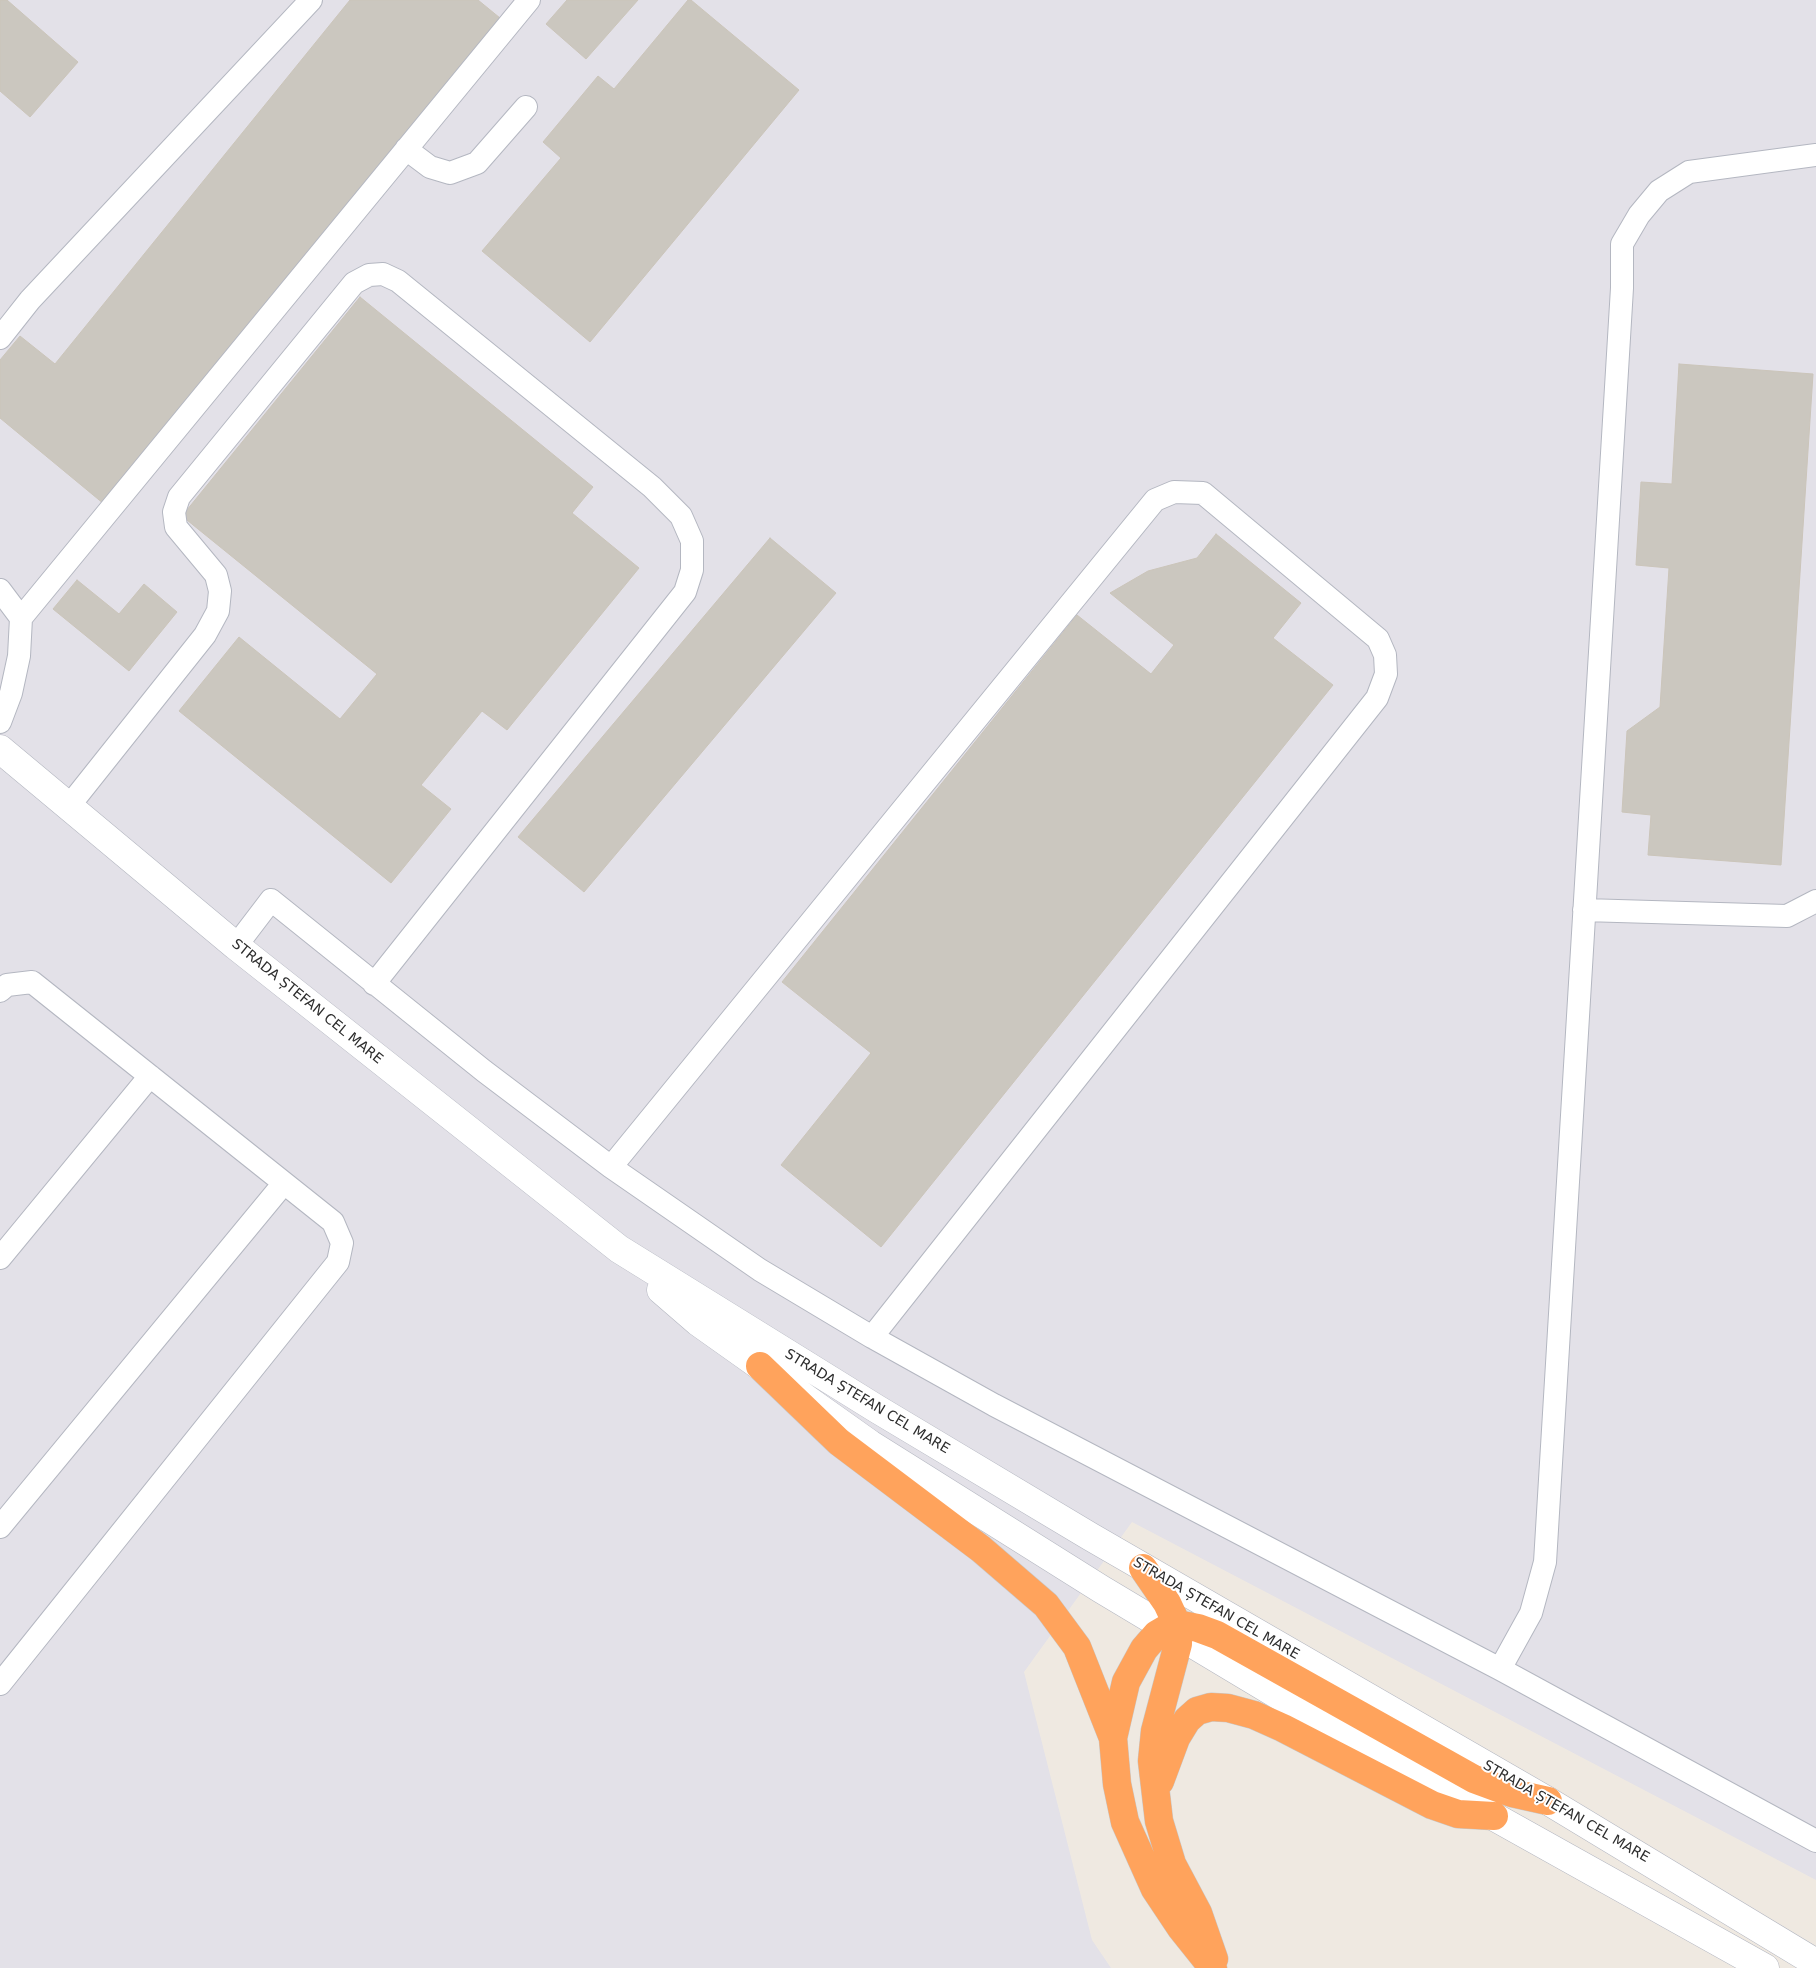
<!DOCTYPE html>
<meta charset="utf-8">
<style>
body{margin:0}
canvas{display:block;background:#efe9e1}
</style>
<canvas width="1816" height="1968"></canvas>
<script>
const c = document.querySelector('canvas').getContext('2d');
c.lineJoin = 'round';
function paint(path, color) { c.fillStyle = color; c.fill(path, 'evenodd'); }
const shape = rows => new Path2D(rows.map(r => 'M' + r).join(''));
function strokePath(path, color, width, dash) { c.strokeStyle = color; c.lineWidth = width; c.lineCap = dash ? 'butt' : 'round'; c.setLineDash(dash || []); c.stroke(path); }
function label(font, color, halo, rows, align = 'center') {
  c.font = font + ' "DejaVu Sans",sans-serif'; c.lineWidth = 4; c.setLineDash([]); c.textBaseline = 'middle'; c.strokeStyle = halo; c.fillStyle = color; for (const [text, x, y, turn = 0] of rows) {
    c.save(); c.translate(x, y); c.rotate((+turn || 0) * Math.PI / 180); c.textAlign = isNaN(turn) ? turn : align; if (halo) c.strokeText(text, 0, 0); c.fillText(text, 0, 0); c.restore();
  }
}
paint(shape([
 [0,0,1816,0,1816,1880,1132,1522,1024,1672,1092,1940,1111,1968,0,1968]
]), '#e3e1e8');
const building = shape([
 [0,0,7,0,78,62,30,117,0,91,0,0],
 [350,0,478,0,500,18,104,504,0,418,0,360,20,336,55,364,350,0],
 [567,0,638,0,586,59,546,24,567,0],
 [688,0,691,0,799,90,590,342,482,251,561,158,543,142,598,76,614,89,688,0],
 [360,297,593,487,572,513,639,568,507,730,482,711,421,785,451,809,391,883,179,711,239,637,340,719,377,674,182,516,360,297],
 [1679,364,1813,374,1781,865,1648,855,1651,815,1622,812,1627,731,1660,707,1669,568,1636,565,1641,482,1672,484,1679,364],
 [1216,534,1301,603,1273,638,1333,685,881,1247,781,1165,871,1053,782,982,1077,615,1151,674,1174,645,1110,593,1148,571,1197,558,1216,534],
 [770,538,836,593,584,892,518,837,770,538],
 [77,580,119,614,144,584,177,612,129,671,53,609,77,580]
]);
paint(building, '#cbc7bf');
strokePath(building, '#cbc5ba', 1);
const service = shape([
 [406,149,430,167,450,173,477,163,526,107],
 [0,338,30,300,311,0],
 [0,590,21,618],
 [0,722,11,693,19,656,21,618,529,0],
 [69,806,205,635,218,611,220,591,216,575,176,527,174,512,179,497,354,283,369,275,383,274,398,281,652,487,681,516,692,541,692,570,685,592,374,984],
 [1584,910,1787,916,1816,901],
 [236,946,271,900,484,1071,611,1167,760,1270,872,1337,994,1405,1500,1669,1816,1841],
 [0,991,7,985,32,982,333,1222,342,1243,338,1262,0,1684],
 [611,1167,1155,500,1174,492,1203,493,1378,639,1385,655,1386,674,1377,698,872,1337],
 [0,1258,150,1076],
 [0,1527,284,1183],
 [1500,1669,1531,1613,1545,1562,1622,288,1622,244,1639,215,1659,191,1689,172,1816,155]
]);
const secondary = shape([
 [0,749,236,946,619,1249,877,1409,1091,1537,1548,1801,1816,1963],
 [661,1290,698,1322,870,1444,1101,1589,1303,1710,1765,1968]
]);
const motorway = shape([
 [760,1366,839,1442,981,1549,1046,1605,1077,1647,1113,1738],
 [1143,1568,1167,1603,1175,1620,1178,1635,1178,1644,1155,1731,1152,1761,1159,1821,1172,1864,1198,1913,1214,1959],
 [1160,1781,1176,1738,1187,1720,1197,1711,1211,1707,1228,1708,1254,1715,1283,1728,1432,1805,1458,1814,1494,1816],
 [1213,1968,1181,1928,1155,1889,1125,1822,1117,1784,1113,1738,1126,1682,1144,1649,1157,1634,1169,1627,1182,1625,1198,1628,1217,1635,1474,1779,1512,1793,1548,1801]
]);
strokePath(service, '#b4b7c1', 24);
strokePath(secondary, '#b4b7c1', 29);
strokePath(motorway, '#c9c9c9', 29);
strokePath(service, '#fff', 22);
strokePath(secondary, '#fff', 28);
strokePath(motorway, '#ffa35c', 28);
label('14px', '#2e2e2e', '#fff', [
 ["STRADA ȘTEFAN CEL MARE",307,1002,39],
 ["STRADA ȘTEFAN CEL MARE",867,1402,31],
 ["STRADA ȘTEFAN CEL MARE",1216,1609,30],
 ["STRADA ȘTEFAN CEL MARE",1566,1812,30]
]);
</script>
